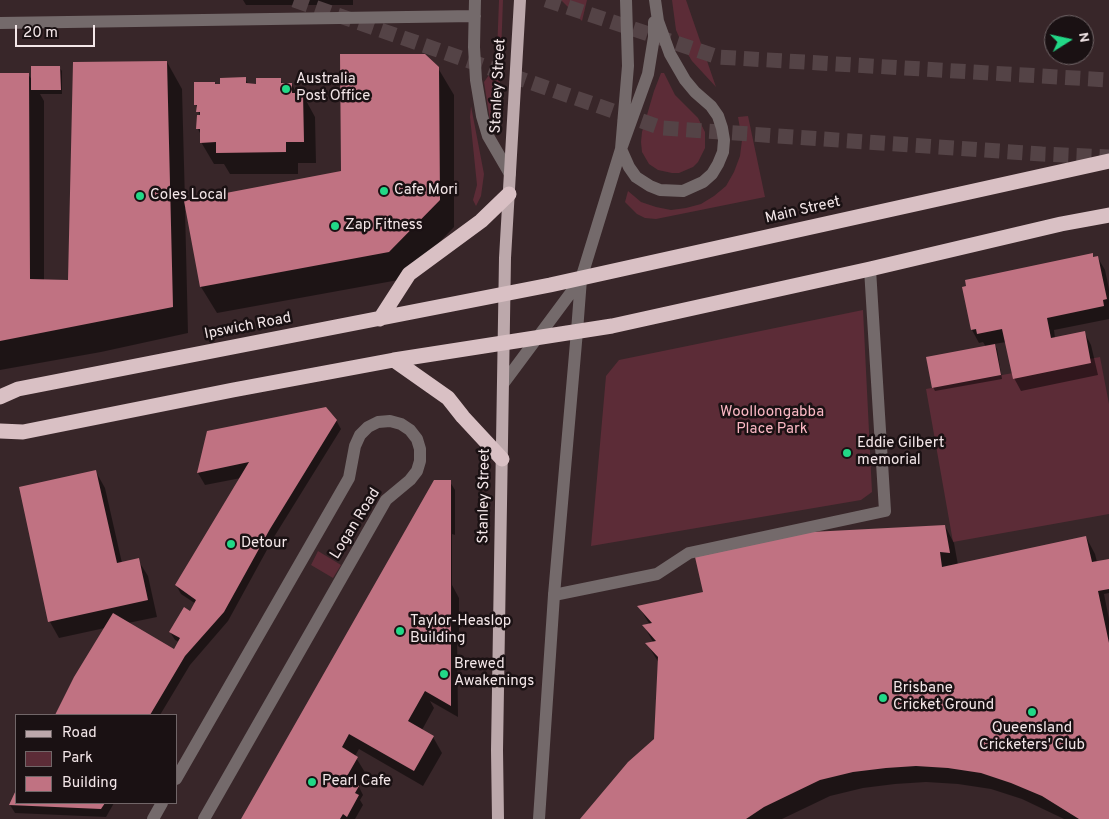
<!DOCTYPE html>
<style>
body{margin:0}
#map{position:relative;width:1109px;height:819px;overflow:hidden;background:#382629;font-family:Overpass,sans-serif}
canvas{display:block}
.legend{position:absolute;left:15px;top:714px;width:162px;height:90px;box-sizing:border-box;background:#1a1113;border:1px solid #716668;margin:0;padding:6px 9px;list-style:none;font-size:15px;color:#f3e6e8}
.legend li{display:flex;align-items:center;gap:10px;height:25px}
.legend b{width:25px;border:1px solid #716668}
.north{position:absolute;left:1044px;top:15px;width:50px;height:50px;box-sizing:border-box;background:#1a1113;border:1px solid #716668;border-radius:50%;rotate:80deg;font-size:14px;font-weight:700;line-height:20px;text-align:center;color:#f3e6e8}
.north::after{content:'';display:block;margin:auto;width:18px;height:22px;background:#22d887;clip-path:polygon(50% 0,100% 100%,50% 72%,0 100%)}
.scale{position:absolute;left:15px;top:25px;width:80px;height:22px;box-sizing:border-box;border:2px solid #f3e6e8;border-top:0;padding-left:6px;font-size:15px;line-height:18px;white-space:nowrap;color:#f3e6e8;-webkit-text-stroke:4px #1a1113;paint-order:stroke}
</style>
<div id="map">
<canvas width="1109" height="819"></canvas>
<ul class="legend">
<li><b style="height:6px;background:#bca8ab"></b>Road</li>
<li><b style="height:14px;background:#5c2c37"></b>Park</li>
<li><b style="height:14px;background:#c07282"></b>Building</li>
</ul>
<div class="north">N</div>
<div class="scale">20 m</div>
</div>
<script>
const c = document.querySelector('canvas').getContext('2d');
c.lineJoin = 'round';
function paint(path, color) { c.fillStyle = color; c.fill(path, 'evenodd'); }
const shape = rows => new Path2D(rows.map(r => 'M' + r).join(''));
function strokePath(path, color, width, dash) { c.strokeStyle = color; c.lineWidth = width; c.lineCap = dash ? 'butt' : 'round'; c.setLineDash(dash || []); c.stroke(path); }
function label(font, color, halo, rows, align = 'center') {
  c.font = font + ' Overpass,sans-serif'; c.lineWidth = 5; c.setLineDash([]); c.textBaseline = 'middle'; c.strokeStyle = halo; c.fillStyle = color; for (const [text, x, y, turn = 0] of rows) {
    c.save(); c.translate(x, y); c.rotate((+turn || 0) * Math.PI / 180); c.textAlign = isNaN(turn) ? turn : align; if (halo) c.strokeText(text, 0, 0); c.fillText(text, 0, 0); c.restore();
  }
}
paint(shape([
 [499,0,503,0,500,82,496,127,493,129,491,127,484,82,489,75,497,53],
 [561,0,587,0,582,21],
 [672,0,686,0,716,87,692,61,683,46,676,30],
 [661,73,664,73,675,95,698,118,705,132,705,148,698,162,693,167,679,173,672,173,658,170,649,164,642,152,641,142,642,132,654,91],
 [471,106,484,174,481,196,476,206,473,200,477,185,470,117],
 [748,116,765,197,656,219,645,218,637,214,625,202,628,191,641,202,656,207,671,210,686,208,701,204,714,196,726,186,734,172,740,156,742,140,738,117],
 [863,310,872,492,861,500,591,546,606,376,619,360],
 [1100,357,1109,404,1109,514,953,542,926,389],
 [318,551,341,565,333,578,311,565]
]), '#5c2c37');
paint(shape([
 [243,0,353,0,353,5,246,5],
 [167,62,182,89,185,202,343,172,438,68,454,95,454,227,404,279,217,313,201,287,186,208,185,208,188,333,101,352,0,370,0,74,28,74,32,80,59,67,62,71,62,94,40,94,44,101,44,281,70,282],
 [245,79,249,85,258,85,280,79,283,84,292,84,297,95,303,95,315,117,316,163,298,163,298,174,230,174,224,164,214,164,201,142,201,135,198,129,200,116,196,105,215,83,216,85],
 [1092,255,1094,258,1098,258,1105,270,1109,289,1109,319,1054,330,1055,338,1084,332,1091,345,1098,375,1021,391,1014,378,1006,342,994,344,997,349,1002,379,935,391,933,387,986,347,983,342,979,343,972,330,963,288],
 [336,420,341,429,274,537,228,621,190,665,160,715,56,715,75,677,105,628,59,638,50,622,96,472,105,488,122,563,138,560,148,576,157,617,128,623,174,651,179,642,175,640,170,632,191,612,196,604,181,594,176,585,241,478,205,485,198,473,208,432],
 [450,482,455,490,455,535,452,534,452,585,459,598,459,633,457,632,458,717,430,701,434,708,422,730,433,737,442,753,423,786,359,749,355,756,366,774,359,787,363,795,360,800,363,805,355,819,242,819],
 [945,526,954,543,958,565,1086,537,1095,554,1097,562,1109,560,1109,593,1104,594,1109,619,1109,819,1064,819,1022,799,991,789,958,784,926,782,895,784,863,788,830,796,782,819,582,819,655,740,659,663,647,644,653,642,644,626,650,625,639,607,704,593],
 [16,793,16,803,114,803,106,817,15,813,10,805]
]), '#0007');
paint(shape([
 [340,54,425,54,439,67,440,200,389,252,200,287,184,201,341,171],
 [167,61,173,307,0,341,0,73,29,73,30,279,68,280,73,62],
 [31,66,60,66,61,90,31,90],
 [246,77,246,83,256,84,256,78,281,78,281,83,292,83,292,93,303,93,304,142,286,142,286,152,216,153,216,142,200,143,200,129,196,129,197,115,200,115,200,112,196,112,197,105,194,105,194,82,215,82,215,84,220,84,220,78],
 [1093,253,1093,257,1098,256,1107,299,1103,300,1104,306,1047,318,1051,338,1085,331,1091,363,1013,379,1002,329,977,334,976,329,971,330,962,287,966,286,965,280],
 [995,344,1001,375,932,388,926,357],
 [326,407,337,420,270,529,224,612,185,656,150,715,55,715,74,677,113,613,174,649,180,638,169,632,184,607,190,611,196,600,175,585,249,462,197,473,207,431],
 [96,470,117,563,139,558,148,600,48,622,19,487],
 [434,480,451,480,451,706,425,691,408,721,434,736,414,771,349,734,342,747,358,757,346,778,359,786,355,793,359,795,347,817,343,814,340,819,241,819],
 [945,525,950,553,940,552,942,567,1086,536,1092,562,1109,559,1109,589,1098,591,1109,643,1109,819,1079,819,1042,796,1011,783,981,773,948,768,916,766,886,768,853,772,820,780,764,807,746,819,580,819,628,762,654,739,658,657,645,643,656,641,642,625,652,623,637,606,703,592,695,557,811,532],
 [16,790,16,803,105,803,101,809,9,805]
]), '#c07282');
strokePath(shape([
 [294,0,662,128,1042,154,1109,157],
 [546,0,718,57,1109,80]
]), '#544346', 15, [15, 8]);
strokePath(shape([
 [626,0,628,66,621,149,629,167,636,177,650,186,660,190,683,191,703,182,712,174,718,164,723,152,724,140,722,128,718,116,711,106,695,92,685,80,670,54,658,21,655,0],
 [577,331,581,279,621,149,648,74,654,37,654,22],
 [503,384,581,279],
 [554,595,657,574,689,553,885,511,870,269]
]), '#746a6b', 12);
strokePath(shape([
 [475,0,474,47,476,80,482,116,488,136,510,174],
 [0,23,475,16],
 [176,779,345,485,349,478,355,446,360,435,368,427,378,422,390,421,401,424,410,430,417,439,420,449,420,461,417,471,410,480,386,500,204,819],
 [153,819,162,803],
 [539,819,554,595,577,331]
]), '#746a6b', 12);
strokePath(shape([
 [498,819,497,750,505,258,520,0]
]), '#bca8ab', 12);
strokePath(shape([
 [380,319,409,274,481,221,509,194],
 [394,360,448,398,463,417,502,459],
 [0,397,18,389,550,285,1109,161],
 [0,431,23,432,233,390,394,360,612,326,870,269,1061,224,1109,215]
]), '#d9c0c4', 15);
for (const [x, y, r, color] of [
 [286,89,5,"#22d887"],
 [384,191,5,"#22d887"],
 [140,196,5,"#22d887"],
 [335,226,5,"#22d887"],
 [847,453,5,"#22d887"],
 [231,544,5,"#22d887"],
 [400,631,5,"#22d887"],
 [444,674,5,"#22d887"],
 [883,698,5,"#22d887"],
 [1032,712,5,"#22d887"],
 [312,782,5,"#22d887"]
]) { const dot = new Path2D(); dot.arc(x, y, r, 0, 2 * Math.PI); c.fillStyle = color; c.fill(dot); strokePath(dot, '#1a1113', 2); }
label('15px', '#f3e6e8', '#1a1113', [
 ["Australia",296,80],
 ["Post Office",296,97],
 ["Cafe Mori",394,191],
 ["Coles Local",150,196],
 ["Zap Fitness",345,226],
 ["Eddie Gilbert",857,444],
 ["memorial",857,461],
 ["Detour",241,544],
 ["Taylor-Heaslop",410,622],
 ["Building",410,639],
 ["Brewed",454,665],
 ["Awakenings",454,682],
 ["Brisbane",893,689],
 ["Cricket Ground",893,706],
 ["Queensland",1032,729,"center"],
 ["Cricketers' Club",1032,746,"center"],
 ["Pearl Cafe",322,782]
], 'left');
label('15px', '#f3e6e8', '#1a1113', [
 ["Stanley Street",499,86,-87],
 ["Main Street",803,211,-13],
 ["Ipswich Road",248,327,-11],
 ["Stanley Street",485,496,-89],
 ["Logan Road",356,524,-58]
]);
label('15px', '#fbb8c4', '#1a1113', [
 ["Woolloongabba",772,413],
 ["Place Park",772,430]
]);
</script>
